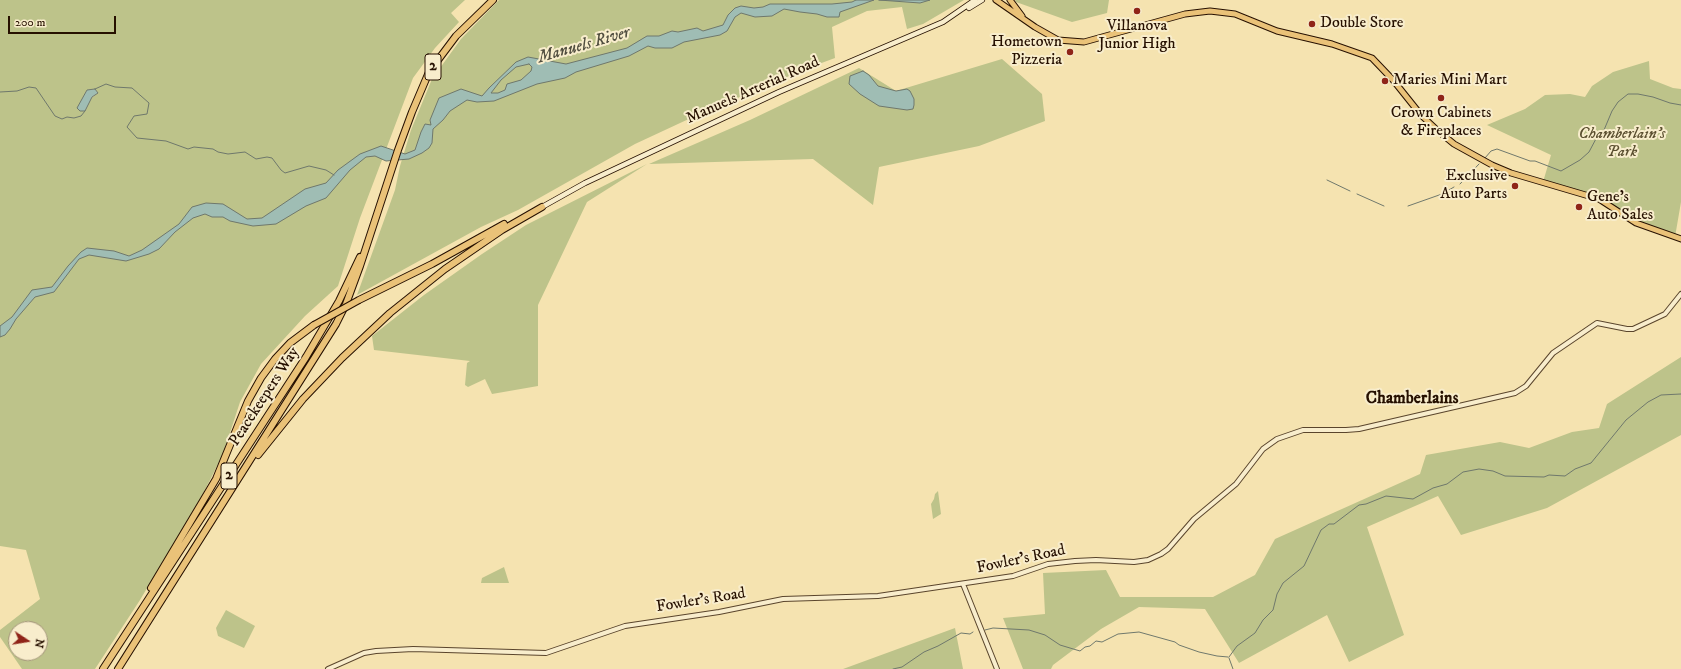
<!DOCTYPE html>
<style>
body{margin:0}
#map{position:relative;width:1681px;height:669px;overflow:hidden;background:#f5e3b0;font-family:"IM FELL DW Pica",serif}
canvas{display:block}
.north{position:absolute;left:8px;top:621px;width:40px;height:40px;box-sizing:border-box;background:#f8edcc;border:1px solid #a4957a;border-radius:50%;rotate:102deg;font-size:11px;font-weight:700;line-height:16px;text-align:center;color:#261000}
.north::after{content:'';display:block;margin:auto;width:14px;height:18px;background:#8f2418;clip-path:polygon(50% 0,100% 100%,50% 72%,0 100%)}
.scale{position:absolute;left:8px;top:16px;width:108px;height:18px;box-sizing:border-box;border:2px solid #261000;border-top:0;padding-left:5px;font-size:12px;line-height:14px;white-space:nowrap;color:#261000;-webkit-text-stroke:3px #f8edcc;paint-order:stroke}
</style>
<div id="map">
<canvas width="1681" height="669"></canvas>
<div class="north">N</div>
<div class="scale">200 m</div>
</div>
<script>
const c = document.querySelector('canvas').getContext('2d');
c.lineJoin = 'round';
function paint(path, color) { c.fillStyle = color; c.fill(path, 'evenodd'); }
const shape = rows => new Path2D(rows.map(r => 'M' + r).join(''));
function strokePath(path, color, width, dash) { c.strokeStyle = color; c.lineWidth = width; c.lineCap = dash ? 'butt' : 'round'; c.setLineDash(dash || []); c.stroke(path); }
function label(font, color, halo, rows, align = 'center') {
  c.font = font + ' "IM FELL DW Pica",serif'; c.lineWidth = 4; c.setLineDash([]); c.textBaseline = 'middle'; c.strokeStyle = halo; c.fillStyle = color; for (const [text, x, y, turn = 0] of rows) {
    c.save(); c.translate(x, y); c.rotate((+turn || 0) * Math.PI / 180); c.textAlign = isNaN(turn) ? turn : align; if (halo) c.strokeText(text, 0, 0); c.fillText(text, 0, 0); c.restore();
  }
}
paint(shape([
 [0,0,465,0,451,13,459,22,435,48,413,78,360,218,338,286,305,316,261,364,240,402,223,454,204,492,140,600,95,669,22,669,0,637,0,630,40,599,26,550,0,546],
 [95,89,98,93,78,108,87,90],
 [16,629,40,629,40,653,16,653],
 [499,0,964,0,923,24,907,29,902,7,867,11,832,27,835,58,808,68,693,117,635,144,518,210,481,227,357,295,395,190,400,166,411,130,432,79,461,39],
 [1015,0,1109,0,1107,13,1072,22,1016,2],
 [1002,59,1042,94,1045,121,979,146,879,167,873,205,813,159,649,164,750,120,859,68,896,91],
 [1649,61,1650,79,1673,88,1681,89,1681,202,1675,237,1636,223,1599,199,1543,182,1551,155,1487,125,1525,109,1545,95,1570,94,1585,97,1592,86,1613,72],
 [647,164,587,202,538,305,538,386,492,394,485,379,468,387,465,385,467,363,470,361,374,350,372,336,424,295,482,254,526,225],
 [1681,357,1681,435,1547,508,1461,535,1438,496,1367,527,1404,635,1349,662,1327,615,1239,663,1205,609,1139,607,1101,629,1053,665,1051,669,1023,669,1003,618,1045,614,1043,573,1106,570,1120,597,1213,597,1255,575,1275,539,1420,474,1426,455,1500,442,1529,448,1572,432,1599,428,1607,404],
 [938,491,941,514,933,519,931,504,934,499,935,494],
 [504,567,509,583,481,583,482,578],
 [226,610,255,626,244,648,218,636,216,628],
 [955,628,963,669,843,669]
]), '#bdc38a');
const water = shape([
 [856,0,874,0,840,12,839,17,827,17,817,14,800,12,784,9,772,16,755,17,741,13,735,17,727,31,720,35,684,42,672,48,655,48,648,46,629,56,576,72,565,78,537,84,494,101,477,102,467,100,450,111,443,120,433,129,432,143,429,148,422,153,409,159,386,161,375,156,366,157,350,170,326,198,306,206,276,224,253,226,230,221,223,217,212,217,205,214,193,218,175,232,159,249,149,254,126,261,89,255,79,259,54,292,35,297,16,319,10,329,5,335,0,337,0,326,12,317,32,290,52,287,68,266,81,252,87,248,114,251,129,256,142,250,179,224,192,207,206,203,223,204,247,219,262,218,305,189,326,183,338,170,360,154,381,146,405,154,415,150,421,132,425,124,431,125,430,120,439,98,461,89,482,96,489,88,516,62,528,57,566,64,627,48,647,36,659,36,672,31,678,32,697,28,703,31,723,25,728,15,735,8,741,6,754,8,763,7,770,4,832,4,852,2,856,0],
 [529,64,532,67,531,71,521,80,507,84,505,90,498,93,491,93,501,80,516,67,529,64],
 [879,0,930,0,920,3,879,0],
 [863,71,869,75,878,86,896,91,907,89,910,91,914,99,914,105,913,109,907,110,879,106,860,94,849,84,850,76,863,71],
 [95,89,98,93,92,97,85,111,80,111,77,108,87,90,95,89]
]);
paint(water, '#9fbdb4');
strokePath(water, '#6f786c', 1);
strokePath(shape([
 [95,89,106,84,115,87,132,88,149,103,147,114,134,116,127,127,137,138,166,141,188,149,194,147,213,149,218,152,228,154,245,152,256,159,267,157,272,158,281,170,285,173,309,166,326,170,334,175],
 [0,92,17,91,29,87,36,88,55,116,62,119,67,117,74,118,81,116,85,111],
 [1485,158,1491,151,1497,149,1530,161,1535,161,1561,171,1580,160,1589,152,1598,135,1604,130,1612,111,1618,102,1628,94,1638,94,1653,97,1670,103,1681,105],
 [1327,180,1350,191],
 [1460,184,1479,164],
 [1357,194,1384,206],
 [1408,206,1442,194,1454,187],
 [985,630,993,628,1029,630,1045,635,1060,645,1080,651,1085,647,1090,646,1096,641,1102,642,1118,634,1139,632,1175,642,1179,645,1199,652,1217,656,1228,657],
 [1229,657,1237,646,1255,633,1263,620,1273,610,1277,594,1283,583,1304,566,1321,530,1329,524,1334,524,1359,505,1366,504,1386,496,1413,499,1433,488,1447,484,1463,472,1479,469,1493,471,1505,476,1544,477,1549,475,1565,476,1575,469,1591,463,1626,420,1648,402,1661,395,1681,394],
 [1229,658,1233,669],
 [893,669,902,667,924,652,938,646,961,633,970,634,973,632]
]), '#6f786c', 1);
const tertiary = shape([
 [963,584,997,669],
 [328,669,364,653,376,651,413,649,546,653,625,626,719,612,783,599,878,596,1013,576,1048,564,1075,561,1096,560,1134,562,1148,560,1161,554,1168,549,1194,519,1236,484,1263,449,1277,439,1303,430,1346,430,1359,429,1515,393,1526,386,1553,353,1597,323,1627,329,1633,329,1665,314,1681,294]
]);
const secondary = shape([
 [969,8,982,0],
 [542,207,585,183,779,92,943,22,975,0]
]);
const primary = shape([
 [996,0,1035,27,1058,40,1084,42,1185,14,1210,11,1235,14,1277,31,1332,44,1372,58,1393,80,1421,115,1437,130,1454,144,1492,165,1511,173,1599,199,1636,223,1681,239],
 [1010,0,1022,16]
]);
const motorway = shape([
 [359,300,432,264,504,224],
 [258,455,303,399,342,358,390,313,445,269,502,230,542,207],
 [151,588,216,479,248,401,261,378,275,359,290,343,314,325],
 [103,669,306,357,339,301,360,257],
 [118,669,336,324,346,304,360,266,398,150,412,112,429,72,456,36,493,0]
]);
strokePath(tertiary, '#5a452c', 6);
strokePath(secondary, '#261000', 6);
strokePath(primary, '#261000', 7);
strokePath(motorway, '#261000', 8);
strokePath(tertiary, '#f8edcc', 4);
strokePath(secondary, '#f8edcc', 4.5);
strokePath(primary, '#eac278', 5);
strokePath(motorway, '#eac278', 6);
const motorwayBridge = shape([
 [314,325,359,300]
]);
strokePath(motorwayBridge, '#261000', 8, []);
strokePath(motorwayBridge, '#eac278', 6);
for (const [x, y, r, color] of [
 [1137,11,4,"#8f2418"],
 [1312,24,4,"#8f2418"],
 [1070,52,4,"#8f2418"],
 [1385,81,4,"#8f2418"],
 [1441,98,4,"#8f2418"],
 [1515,186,4,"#8f2418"],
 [1579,207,4,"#8f2418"]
]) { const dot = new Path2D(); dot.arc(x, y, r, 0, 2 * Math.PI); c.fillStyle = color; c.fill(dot); strokePath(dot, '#f8edcc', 1.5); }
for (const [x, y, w] of [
 [433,67,16],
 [229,476,16]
]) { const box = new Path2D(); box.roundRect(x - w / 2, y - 13, w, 26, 3); c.fillStyle = '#f8edcc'; c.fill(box); strokePath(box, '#261000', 1); }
label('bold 15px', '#261000', null, [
 ["2",433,67],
 ["2",229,476]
]);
label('16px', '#261000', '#f8edcc', [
 ["Double Store",1320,24],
 ["Villanova",1137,27,"center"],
 ["Junior High",1137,45,"center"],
 ["Hometown",1062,43,"right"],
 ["Pizzeria",1062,61,"right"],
 ["Maries Mini Mart",1393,81],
 ["Crown Cabinets",1441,114,"center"],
 ["& Fireplaces",1441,132,"center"],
 ["Exclusive",1507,177,"right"],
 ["Auto Parts",1507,195,"right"],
 ["Gene's",1587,198],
 ["Auto Sales",1587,216]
], 'left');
label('16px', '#261000', '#f8edcc', [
 ["Manuels Arterial Road",753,91,-24],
 ["Peacekeepers Way",265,397,-57],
 ["Fowler's Road",1021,560,-12],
 ["Fowler's Road",701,601,-9]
]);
label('italic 16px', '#5b4f30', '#f8edcc', [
 ["Chamberlain's",1622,135],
 ["Park",1622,153]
]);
label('italic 17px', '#504d3f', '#f8edcc', [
 ["Manuels River",584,46,-16]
]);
label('bold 17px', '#261000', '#f8edcc', [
 ["Chamberlains",1412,399]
]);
</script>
